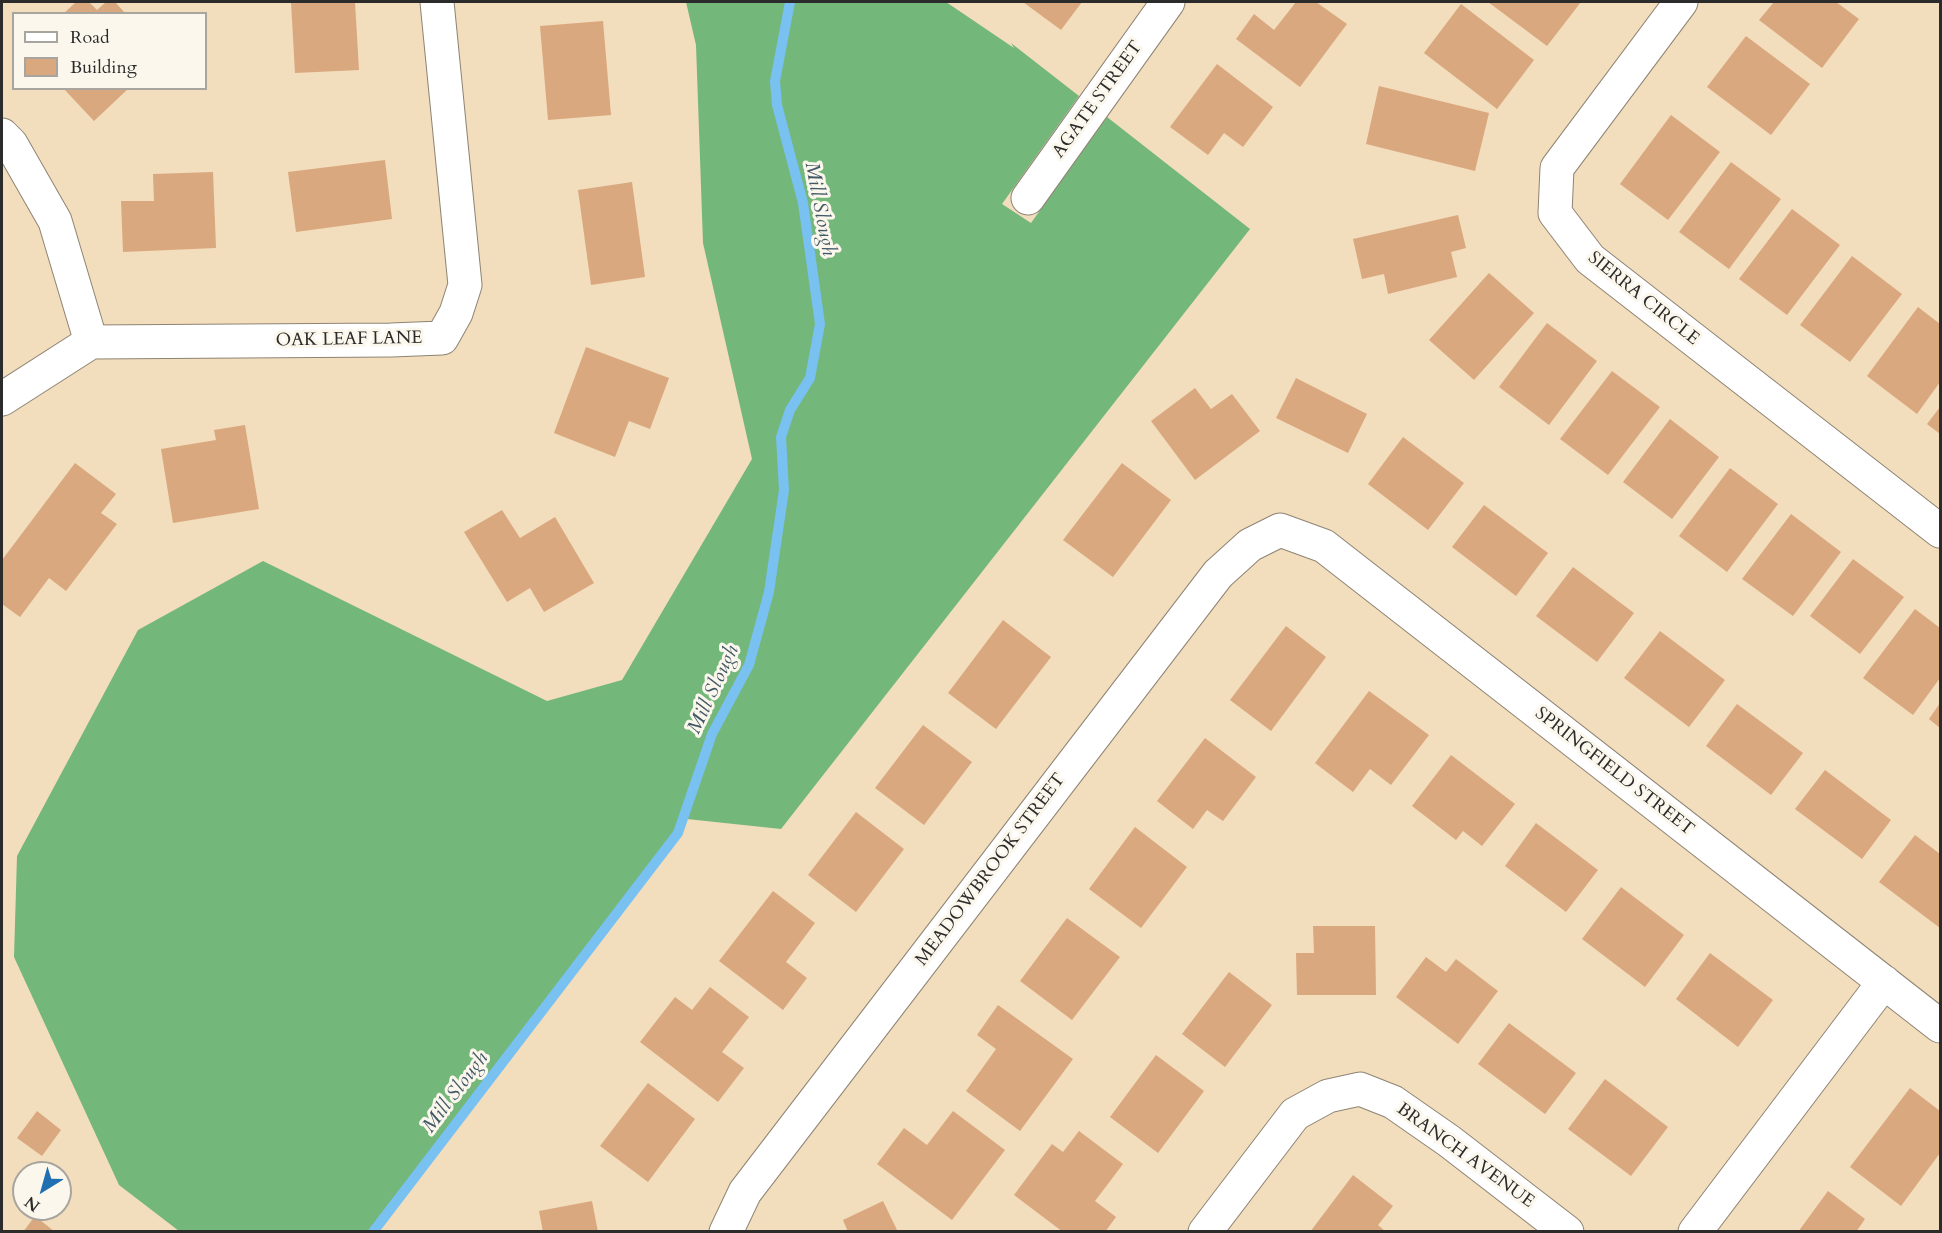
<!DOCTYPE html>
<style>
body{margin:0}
#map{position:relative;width:1942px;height:1233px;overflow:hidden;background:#f2ddbd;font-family:Cardo,serif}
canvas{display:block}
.frame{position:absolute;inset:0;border:3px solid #2b2b2b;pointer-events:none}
.legend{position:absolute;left:12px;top:12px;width:195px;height:78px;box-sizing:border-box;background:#fbf7ec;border:2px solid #a8a59f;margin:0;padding:8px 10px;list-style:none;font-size:18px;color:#2b2b2b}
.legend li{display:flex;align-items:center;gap:12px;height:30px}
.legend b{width:30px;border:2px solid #a8a59f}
.north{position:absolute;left:12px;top:1161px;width:60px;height:60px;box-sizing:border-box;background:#fbf7ec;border:2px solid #a8a59f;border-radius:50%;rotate:217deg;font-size:16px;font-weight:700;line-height:24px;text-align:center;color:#2b2b2b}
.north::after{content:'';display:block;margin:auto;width:21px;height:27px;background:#1f6fb2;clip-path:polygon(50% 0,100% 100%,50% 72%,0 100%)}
</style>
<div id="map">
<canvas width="1942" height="1233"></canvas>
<div class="frame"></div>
<ul class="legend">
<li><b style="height:8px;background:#fff"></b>Road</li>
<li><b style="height:16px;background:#daa87e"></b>Building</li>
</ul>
<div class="north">N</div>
</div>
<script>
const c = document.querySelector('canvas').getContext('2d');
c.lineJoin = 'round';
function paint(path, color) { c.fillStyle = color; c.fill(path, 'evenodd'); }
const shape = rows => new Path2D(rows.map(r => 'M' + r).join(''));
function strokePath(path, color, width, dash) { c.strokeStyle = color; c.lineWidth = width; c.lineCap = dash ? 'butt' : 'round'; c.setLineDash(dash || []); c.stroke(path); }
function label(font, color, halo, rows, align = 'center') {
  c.font = font + ' Cardo,serif'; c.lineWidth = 6; c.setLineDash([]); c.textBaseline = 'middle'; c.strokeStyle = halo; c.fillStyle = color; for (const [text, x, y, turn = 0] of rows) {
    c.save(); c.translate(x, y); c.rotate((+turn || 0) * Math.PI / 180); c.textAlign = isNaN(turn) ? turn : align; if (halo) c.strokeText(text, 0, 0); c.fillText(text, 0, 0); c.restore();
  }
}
paint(shape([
 [686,2,946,2,1014,48,1011,43,1079,96,1002,204,1031,223,1107,117,1250,229,781,829,687,819,368,1231,179,1231,119,1185,14,957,17,856,138,630,263,561,547,701,622,680,752,459,703,243,696,45]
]), '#74b77a');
strokePath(shape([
 [373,1232,678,833,712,734,749,665,769,592,784,490,781,437,790,410,810,378,820,324,803,203,777,105,775,81,790,2]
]), '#78c1f0', 10);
paint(shape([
 [76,2,89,2,97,10,106,2,115,2,126,14,63,14],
 [291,2,355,2,359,70,295,73],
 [1023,2,1082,2,1061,30],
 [1296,2,1316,2,1347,24,1300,87,1236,39,1254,14,1274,30],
 [1488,2,1581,2,1547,46],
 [1774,2,1836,2,1859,19,1822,68,1759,20],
 [1461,4,1534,60,1497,109,1424,53],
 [603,21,611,115,548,120,540,26],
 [1746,36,1810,84,1771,135,1707,87],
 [1217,64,1273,107,1243,147,1224,133,1208,155,1170,127],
 [1379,86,1489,113,1475,171,1366,144],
 [63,88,129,88,94,121],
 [1671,115,1720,152,1668,220,1620,184],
 [385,160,392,219,296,232,288,172],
 [1731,162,1781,199,1729,269,1679,232],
 [213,172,216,248,123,252,121,201,154,201,153,174],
 [632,182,645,277,591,285,578,190],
 [1792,209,1840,245,1787,315,1739,279],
 [1458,215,1466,248,1451,252,1457,277,1388,294,1384,274,1362,279,1353,239],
 [1852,256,1902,294,1850,362,1800,325],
 [1489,273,1534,313,1474,380,1429,340],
 [1918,307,1940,324,1940,382,1917,414,1867,376],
 [1547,323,1597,361,1549,425,1499,387],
 [586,347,669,378,650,429,629,421,615,457,554,433],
 [1612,371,1660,407,1608,475,1560,439],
 [1296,378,1367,414,1348,453,1276,418],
 [1195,388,1211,409,1232,394,1260,431,1195,480,1151,421],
 [1940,407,1940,434,1927,424],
 [1670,419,1719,457,1672,519,1623,482],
 [245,425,259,509,173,523,161,449,216,440,214,430],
 [1403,437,1464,483,1428,530,1368,484],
 [75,463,116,494,101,513,117,524,66,591,49,578,20,617,2,604,2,560],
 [1122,463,1171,500,1113,577,1063,540],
 [1730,468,1778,504,1727,572,1679,536],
 [1484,505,1548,553,1516,596,1452,547],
 [502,510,520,538,555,517,594,583,544,612,530,588,507,602,464,532],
 [1791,514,1841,552,1793,616,1742,579],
 [1853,559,1904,597,1860,654,1810,616],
 [1573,567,1634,613,1597,662,1536,616],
 [1915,609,1940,628,1940,678,1913,715,1863,678],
 [1003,620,1051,657,996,729,948,693],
 [1286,626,1326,657,1271,731,1230,700],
 [1660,631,1725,680,1689,727,1624,678],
 [1369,691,1429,735,1391,785,1370,769,1353,792,1315,763],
 [1940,703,1940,728,1929,719],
 [1737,704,1803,753,1771,795,1706,746],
 [923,725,972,762,924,825,875,788],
 [1205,738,1256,777,1223,821,1207,810,1193,829,1157,801],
 [1451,755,1515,804,1482,846,1463,831,1456,840,1412,806],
 [1825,770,1891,820,1862,859,1795,809],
 [856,812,904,849,856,912,808,875],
 [1536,823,1598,870,1566,912,1505,866],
 [1135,827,1187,867,1141,928,1089,889],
 [1915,835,1940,854,1940,928,1879,882],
 [1621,887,1684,935,1645,987,1582,939],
 [773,891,815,923,786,962,807,978,783,1010,719,961],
 [1067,918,1120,957,1072,1020,1020,981],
 [1313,926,1375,926,1376,995,1297,995,1296,953,1314,953],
 [1710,953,1773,1000,1738,1047,1676,999],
 [1426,957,1446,972,1456,959,1498,991,1458,1044,1396,997],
 [1229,972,1272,1005,1225,1067,1182,1034],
 [710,987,749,1017,722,1052,744,1068,718,1102,640,1042,675,997,692,1010],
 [998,1005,1073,1059,1020,1131,966,1091,996,1049,977,1035],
 [1509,1023,1576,1073,1545,1114,1478,1064],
 [1156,1055,1204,1091,1158,1153,1110,1117],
 [1605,1079,1668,1127,1631,1176,1568,1129],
 [648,1083,695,1119,648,1182,600,1146],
 [1910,1088,1940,1111,1940,1153,1901,1206,1850,1167],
 [37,1111,61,1130,42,1156,17,1138],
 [953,1111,1005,1150,952,1220,877,1164,904,1128,927,1145],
 [1079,1131,1123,1164,1095,1201,1116,1217,1105,1232,1063,1232,1014,1195,1052,1144,1063,1152],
 [1353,1175,1393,1206,1378,1225,1386,1232,1310,1232],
 [1828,1191,1865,1219,1856,1232,1798,1232],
 [592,1201,598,1232,543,1232,539,1211],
 [883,1201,898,1232,848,1232,843,1220],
 [35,1216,55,1232,23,1232]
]), '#daa87e');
const minor = shape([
 [1681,2,1557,168,1555,213,1590,259,1940,531],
 [2,135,11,144,55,221,91,342],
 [1028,198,1168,2],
 [2,399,91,342,391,340,442,338,456,313,465,285,437,2],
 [726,1232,745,1192,1218,574,1250,545,1280,530,1324,546,1940,1026],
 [1205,1232,1295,1114,1328,1096,1360,1089,1393,1102,1449,1141,1567,1232],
 [1695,1232,1884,982]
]);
strokePath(minor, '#8e8474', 35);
strokePath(minor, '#fff', 33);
label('18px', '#2b2b2b', '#fbf7ec', [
 ["AGATE STREET",1098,100,-54],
 ["SIERRA CIRCLE",1643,299,39],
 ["OAK LEAF LANE",349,340,-1],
 ["SPRINGFIELD STREET",1614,772,38],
 ["MEADOWBROOK STREET",991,870,-53],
 ["BRANCH AVENUE",1465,1156,36]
]);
label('italic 20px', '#425866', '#fbf7ec', [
 ["Mill Slough",819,209,79],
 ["Mill Slough",714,690,-65],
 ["Mill Slough",456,1093,-53]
]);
</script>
